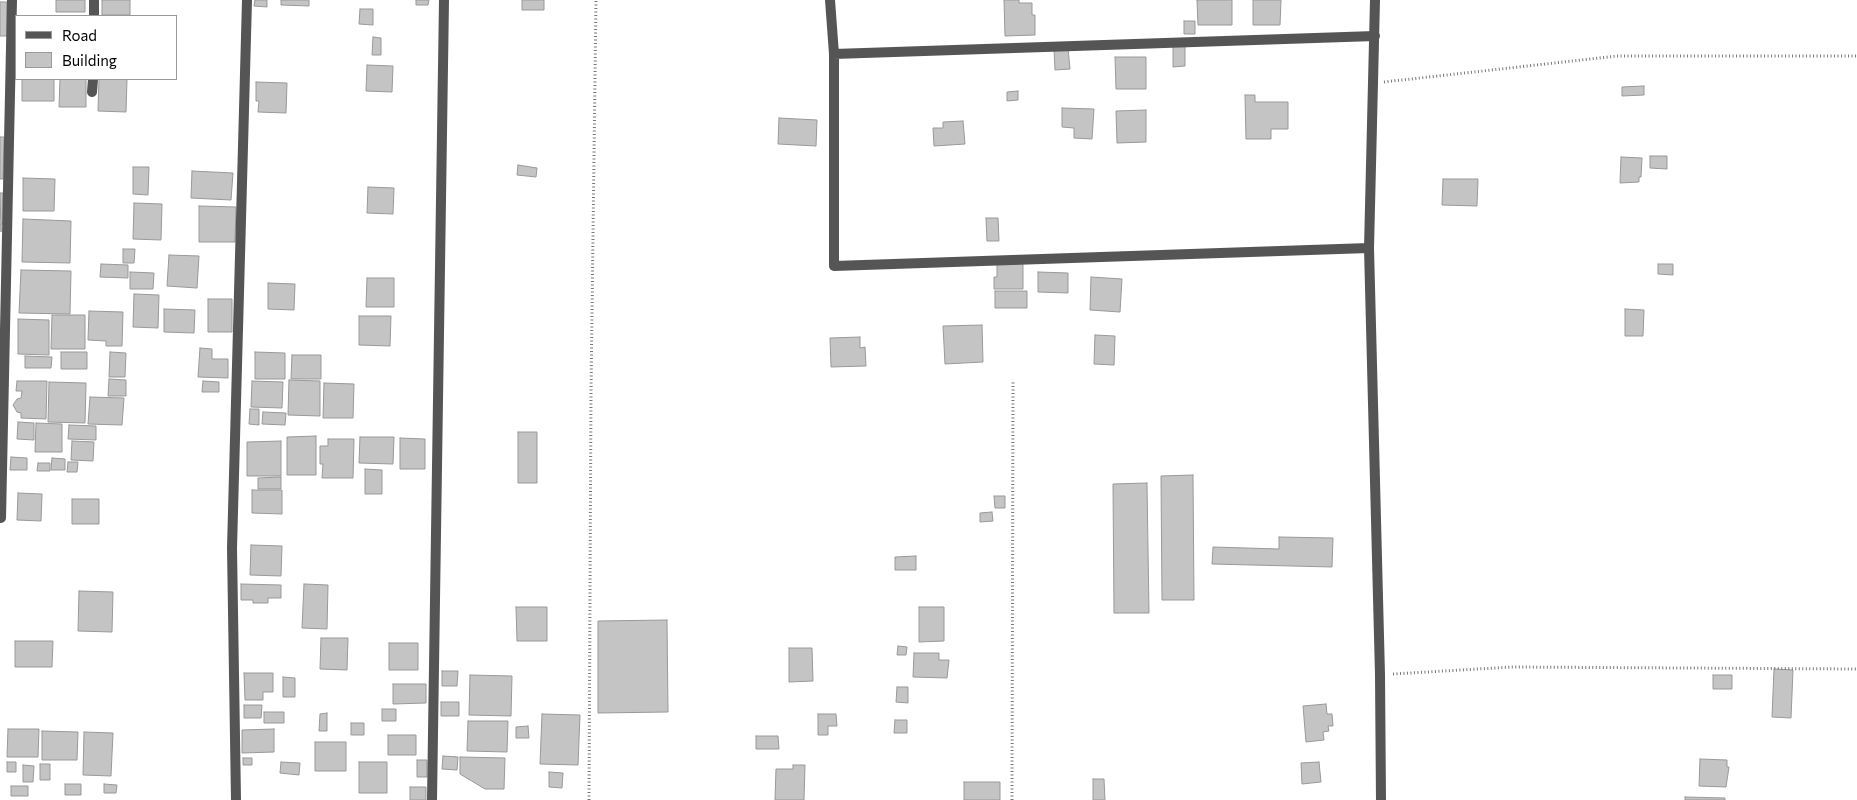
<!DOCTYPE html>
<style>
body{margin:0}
#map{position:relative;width:1857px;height:800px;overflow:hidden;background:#fff;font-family:Commissioner,sans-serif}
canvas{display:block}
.legend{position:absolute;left:15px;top:15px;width:162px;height:65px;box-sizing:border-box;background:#fff;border:1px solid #999;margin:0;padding:6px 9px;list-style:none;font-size:15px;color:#000}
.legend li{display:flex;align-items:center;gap:10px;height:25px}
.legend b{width:25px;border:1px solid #999}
</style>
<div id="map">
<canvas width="1857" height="800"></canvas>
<ul class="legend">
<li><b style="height:6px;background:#555"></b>Road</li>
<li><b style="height:14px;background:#c4c4c4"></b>Building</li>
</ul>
</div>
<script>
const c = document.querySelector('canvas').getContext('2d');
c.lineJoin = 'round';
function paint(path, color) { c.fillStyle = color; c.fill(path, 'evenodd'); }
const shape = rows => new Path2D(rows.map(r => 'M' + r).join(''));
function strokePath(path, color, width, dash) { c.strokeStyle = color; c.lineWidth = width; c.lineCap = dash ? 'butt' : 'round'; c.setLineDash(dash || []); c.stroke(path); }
const building = shape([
 [56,0,85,0,85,12,56,12,56,0],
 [102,0,130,0,130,15,102,15,102,0],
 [255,0,267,0,267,7,254,6,255,0],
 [281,0,309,0,309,6,281,5,281,0],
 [416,0,429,0,428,5,416,5,416,0],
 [522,0,544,0,544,10,522,10,522,0],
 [1004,0,1019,0,1019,3,1032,3,1032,15,1035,15,1035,35,1005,36,1004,0],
 [1197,0,1232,0,1232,25,1198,25,1197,0],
 [1253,0,1281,0,1280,25,1253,25,1253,0],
 [0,2,7,2,7,36,0,36,0,2],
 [360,9,373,9,373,25,359,24,360,9],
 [1184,21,1195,21,1195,34,1184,34,1184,21],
 [373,37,381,38,381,55,372,55,373,37],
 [1173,46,1185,46,1185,66,1173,67,1173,46],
 [1068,48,1070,69,1055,70,1054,49,1068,48],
 [1115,57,1146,57,1146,89,1116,89,1115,57],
 [367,65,393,66,392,92,366,91,367,65],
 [22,79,54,79,54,101,22,101,22,79],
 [60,79,86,79,86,107,59,107,60,79],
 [99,79,127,79,126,112,98,111,99,79],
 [256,82,287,83,286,113,258,112,259,101,256,101,256,82],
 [1644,86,1644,95,1622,96,1622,87,1644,86],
 [1018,91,1018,100,1007,101,1007,92,1018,91],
 [1245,95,1255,95,1255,102,1288,102,1288,129,1271,129,1271,139,1246,139,1245,95],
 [1062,108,1094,109,1092,139,1074,138,1074,128,1062,127,1062,108],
 [1146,110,1146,142,1117,143,1116,111,1146,110],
 [779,118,817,120,816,146,778,144,779,118],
 [963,121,965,144,934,146,933,128,943,128,943,122,963,121],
 [0,137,4,137,3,179,0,179,0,137],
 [1650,156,1667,156,1667,169,1650,168,1650,156],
 [1621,157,1642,158,1641,177,1639,177,1639,182,1620,183,1621,157],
 [518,165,537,168,536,177,517,175,518,165],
 [133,167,149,167,148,195,133,194,133,167],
 [192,171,233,173,231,200,191,198,192,171],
 [23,178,55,179,54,211,23,211,23,178],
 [1443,179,1478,179,1477,206,1442,205,1443,179],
 [368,187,394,188,393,214,367,213,368,187],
 [0,193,3,193,3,224,1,224,1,232,0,193],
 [134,203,162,204,161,240,133,239,134,203],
 [199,206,236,207,235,242,199,242,199,206],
 [986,218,998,218,999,241,987,241,986,218],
 [23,219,71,221,70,263,22,262,23,219],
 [123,249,135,249,134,263,123,263,123,249],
 [169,255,199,256,197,288,167,286,169,255],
 [997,263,1023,263,1023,289,994,289,994,277,997,277,997,263],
 [101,264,128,265,128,278,100,277,101,264],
 [1658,264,1673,264,1673,275,1658,274,1658,264],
 [21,270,71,271,70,314,19,313,21,270],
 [130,272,154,273,153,289,130,289,130,272],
 [1038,272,1068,273,1068,293,1038,292,1038,272],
 [1091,277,1122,279,1120,312,1090,310,1091,277],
 [367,278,394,278,394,307,366,307,367,278],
 [268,283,295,284,294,310,268,309,268,283],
 [995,291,1027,291,1027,308,995,308,995,291],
 [134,294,159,295,158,328,133,327,134,294],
 [208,299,232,299,232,332,208,332,208,299],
 [164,309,195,310,194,333,164,332,164,309],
 [1625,309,1644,310,1643,336,1625,336,1625,309],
 [89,311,123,312,122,346,106,346,106,341,88,340,89,311],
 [52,315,85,315,85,349,51,349,52,315],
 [359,316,391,316,390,346,359,345,359,316],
 [18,319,49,320,49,355,18,354,18,319],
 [982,325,983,362,945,364,943,326,982,325],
 [1095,335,1115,336,1114,365,1094,364,1095,335],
 [860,337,860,348,865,347,866,366,831,367,830,338,860,337],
 [200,348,212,349,212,359,228,359,228,378,198,377,200,348],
 [61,352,87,352,87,369,61,369,61,352],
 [110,352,126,353,125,377,109,377,110,352],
 [255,352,285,353,285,379,255,379,255,352],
 [292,355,321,355,321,379,291,379,292,355],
 [25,356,52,357,51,368,25,368,25,356],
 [109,379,126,380,126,396,108,396,109,379],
 [289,380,320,381,320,416,288,415,289,380],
 [17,381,47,381,46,419,21,418,21,413,17,412,13,405,17,399,21,398,22,391,16,391,17,381],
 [203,381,219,382,219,392,202,392,203,381],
 [252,381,283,382,282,408,251,407,252,381],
 [49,382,86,383,85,423,48,422,49,382],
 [324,383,354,384,353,418,323,418,324,383],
 [90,397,124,398,122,425,88,424,90,397],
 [250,409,259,409,259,425,249,424,250,409],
 [263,412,286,413,285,425,262,424,263,412],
 [18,422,34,423,34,440,17,439,18,422],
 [36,423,62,424,62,452,35,452,36,423],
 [69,425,96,426,96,440,68,439,69,425],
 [518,432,537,432,537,483,518,483,518,432],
 [316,436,316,475,287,475,287,437,316,436],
 [360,437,394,437,393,464,359,463,360,437],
 [400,438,425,439,425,469,400,469,400,438],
 [328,439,354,439,353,478,322,478,323,464,320,464,320,446,328,446,328,439],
 [72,441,94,442,93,461,71,460,72,441],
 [281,441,281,476,247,476,247,442,281,441],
 [11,457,27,458,27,470,10,470,11,457],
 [52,458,65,459,65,470,51,470,52,458],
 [68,462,78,462,77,472,67,472,68,462],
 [38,463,50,463,50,471,37,471,38,463],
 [365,469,382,470,382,494,365,494,365,469],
 [1193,475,1194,600,1162,600,1161,476,1193,475],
 [281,477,281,489,258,489,258,478,281,477],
 [1147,483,1149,613,1114,613,1113,484,1147,483],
 [252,490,282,490,282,514,252,513,252,490],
 [18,493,42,494,41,521,17,520,18,493],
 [994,496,1005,496,1005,508,995,508,994,496],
 [72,499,99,499,99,524,72,524,72,499],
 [992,512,993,521,980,522,980,513,992,512],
 [1279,537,1333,538,1332,567,1212,564,1213,547,1279,549,1279,537],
 [251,545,282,546,281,576,250,575,251,545],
 [916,556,916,570,895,570,895,557,916,556],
 [241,584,281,585,281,598,268,598,268,603,253,603,253,600,241,600,241,584],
 [304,584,328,585,327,629,302,628,304,584],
 [79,591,113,592,112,632,78,631,79,591],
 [516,607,547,607,547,641,517,641,516,607],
 [919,607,944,607,944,641,919,642,919,607],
 [667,620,668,712,598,713,598,621,667,620],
 [321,638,348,638,347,670,320,669,321,638],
 [15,641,53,641,52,667,15,667,15,641],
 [389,643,418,643,418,670,389,670,389,643],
 [898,646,907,647,906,655,897,655,898,646],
 [789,648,812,648,813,681,789,682,789,648],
 [914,653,939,653,939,660,949,660,947,678,913,677,914,653],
 [1774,669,1793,670,1791,718,1772,717,1774,669],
 [442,671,458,671,457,686,442,686,442,671],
 [244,673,273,673,273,692,263,692,263,700,245,700,244,673],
 [470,675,512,676,511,716,469,715,470,675],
 [1713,675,1732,675,1732,689,1713,689,1713,675],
 [283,677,295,678,295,697,283,697,283,677],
 [393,684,426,684,426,703,393,704,393,684],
 [897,687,908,687,908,703,896,702,897,687],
 [441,702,459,702,459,716,441,716,441,702],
 [1326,704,1327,714,1332,714,1333,726,1328,726,1329,731,1323,732,1324,740,1306,742,1303,706,1326,704],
 [244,705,262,705,261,718,244,718,244,705],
 [382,709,396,709,396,721,382,721,382,709],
 [264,712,284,712,284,723,264,723,264,712],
 [327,713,327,731,319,731,320,714,327,713],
 [542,714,580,715,578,765,540,764,542,714],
 [818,714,836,714,837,726,828,726,828,735,818,735,818,714],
 [895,720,907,720,907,733,894,733,895,720],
 [468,721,508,721,507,752,467,751,468,721],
 [351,723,364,723,364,735,351,735,351,723],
 [528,726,529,738,516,738,516,727,528,726],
 [8,729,39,729,38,757,7,757,8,729],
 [274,729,274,752,242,753,242,730,274,729],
 [42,731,78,732,77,760,42,760,42,731],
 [84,732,113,733,111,776,83,775,84,732],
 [388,735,416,735,416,755,388,755,388,735],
 [756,736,778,736,779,749,756,749,756,736],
 [315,742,346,742,346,771,315,771,315,742],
 [443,756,458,757,457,770,442,769,443,756],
 [460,757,505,758,504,789,485,789,460,774,460,757],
 [243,758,252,758,252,765,243,765,243,758],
 [1700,759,1727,760,1727,767,1729,767,1726,787,1699,786,1700,759],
 [417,760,427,760,427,777,417,777,417,760],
 [7,762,16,762,16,772,7,772,7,762],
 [281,762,300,763,299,775,280,773,281,762],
 [359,762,387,762,387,793,359,793,359,762],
 [1319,762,1321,782,1302,784,1301,763,1319,762],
 [40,764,50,764,50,780,40,780,40,764],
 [23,765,34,766,33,782,23,782,23,765],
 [793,765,805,765,804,800,775,800,776,769,793,769,793,765],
 [549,772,563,773,562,788,549,787,549,772],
 [1093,779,1104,779,1105,800,1093,800,1093,779],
 [964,782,1000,782,1000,800,964,800,964,782],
 [65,784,81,784,81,795,65,795,65,784],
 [104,784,117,785,116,793,104,793,104,784],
 [11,786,28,786,28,796,11,796,11,786],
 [410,787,426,787,426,800,410,800,410,787],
 [1685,797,1725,798,1725,800,1685,800,1685,797]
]);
paint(building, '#c4c4c4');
strokePath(building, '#999', 1);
strokePath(shape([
 [1384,82,1617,56,1857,56],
 [1393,674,1512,667,1857,669],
 [589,800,591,392,596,0],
 [1012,800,1013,382]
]), '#777', 3, [1, 2.5]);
strokePath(shape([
 [830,0,834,54,834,266,1369,248],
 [1375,0,1369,248,1380,675,1381,800],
 [94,16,94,0],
 [834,54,1375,36],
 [92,92,93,79],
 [1,518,12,0],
 [236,800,232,548,247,0],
 [432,800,444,0]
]), '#555', 10);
</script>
